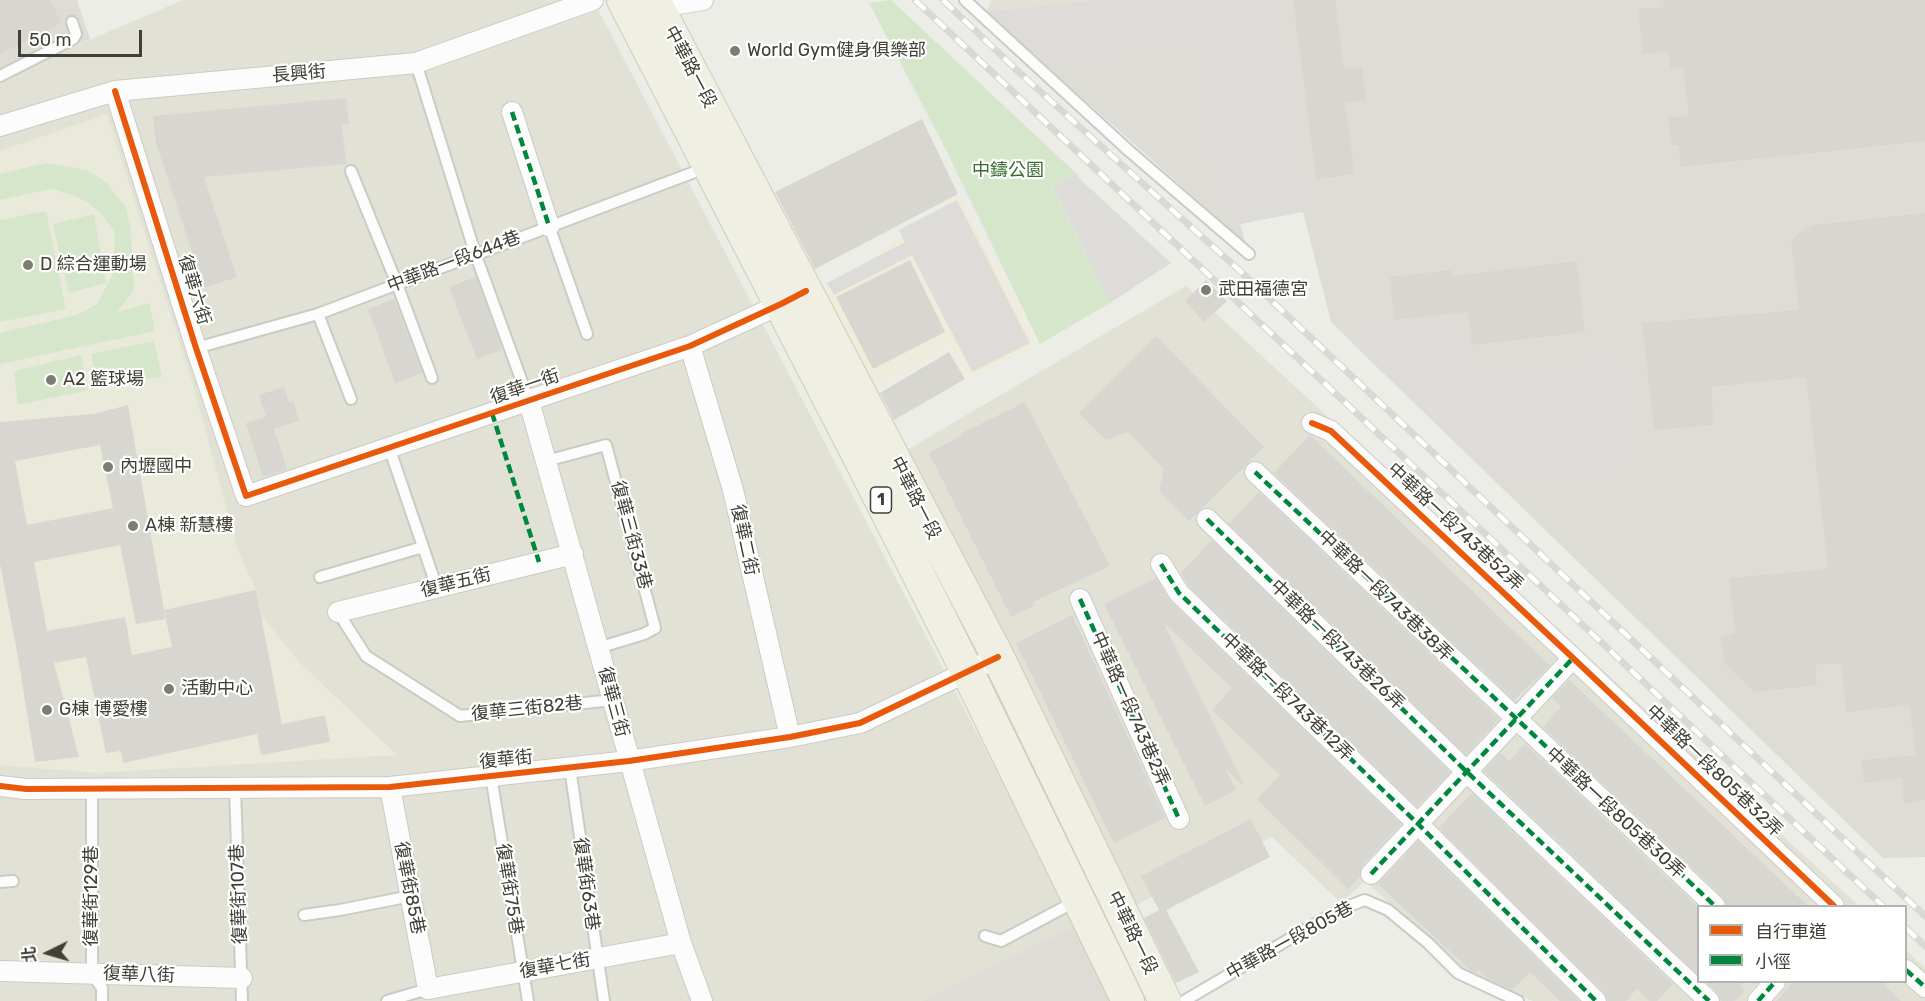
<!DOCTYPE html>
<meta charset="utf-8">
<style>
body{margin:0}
#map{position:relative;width:1925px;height:1001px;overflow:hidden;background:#edede8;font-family:Rubik,"Noto Sans TC",sans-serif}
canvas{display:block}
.legend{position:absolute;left:1697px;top:905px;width:210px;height:78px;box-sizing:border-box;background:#fff;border:2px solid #b3b3af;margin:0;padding:8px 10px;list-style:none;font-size:18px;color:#424036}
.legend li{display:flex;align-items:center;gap:12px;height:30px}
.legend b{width:30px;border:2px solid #b3b3af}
.north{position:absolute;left:18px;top:923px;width:60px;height:60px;-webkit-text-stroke:4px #fff;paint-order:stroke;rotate:265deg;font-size:16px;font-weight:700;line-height:24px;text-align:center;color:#424036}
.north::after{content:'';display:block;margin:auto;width:21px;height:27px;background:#424036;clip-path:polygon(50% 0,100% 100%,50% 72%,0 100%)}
.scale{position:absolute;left:18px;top:30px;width:124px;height:27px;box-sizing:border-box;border:3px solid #424036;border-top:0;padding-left:8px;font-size:18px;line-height:21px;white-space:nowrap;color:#424036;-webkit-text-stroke:4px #fff;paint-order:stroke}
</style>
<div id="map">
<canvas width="1925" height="1001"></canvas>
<ul class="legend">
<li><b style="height:8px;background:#e8590c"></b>自行車道</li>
<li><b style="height:8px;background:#00873e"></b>小徑</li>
</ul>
<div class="north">北</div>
<div class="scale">50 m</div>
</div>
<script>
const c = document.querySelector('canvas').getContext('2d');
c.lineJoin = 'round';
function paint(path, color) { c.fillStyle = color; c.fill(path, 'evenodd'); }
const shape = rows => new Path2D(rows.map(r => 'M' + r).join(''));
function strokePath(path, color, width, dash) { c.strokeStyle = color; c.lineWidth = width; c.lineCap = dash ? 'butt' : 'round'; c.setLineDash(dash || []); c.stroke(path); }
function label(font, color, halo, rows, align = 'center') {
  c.font = font + ' Rubik,"Noto Sans TC",sans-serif'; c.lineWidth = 4.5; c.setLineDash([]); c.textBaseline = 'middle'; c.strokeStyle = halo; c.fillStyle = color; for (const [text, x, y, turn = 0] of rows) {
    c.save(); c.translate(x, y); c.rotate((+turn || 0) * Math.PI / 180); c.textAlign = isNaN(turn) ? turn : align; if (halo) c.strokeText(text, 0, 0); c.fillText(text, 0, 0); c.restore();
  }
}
paint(shape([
 [183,0,593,0,1077,924,922,1001,0,1001,0,78],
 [992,0,1097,0,986,12],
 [1186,286,1859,906,1698,906,1698,982,1906,982,1906,950,1925,968,1925,1001,1533,1001,1462,970,1365,881,1341,903,1272,837,1136,905,907,450]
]), '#e1e1d6');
paint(shape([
 [958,194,1037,344,969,380,951,346,875,387,825,293]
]), '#efecdc');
paint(shape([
 [0,0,77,0,90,39,0,78],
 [1097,0,1925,0,1925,857,1883,858,1331,322,1303,212,1240,224,1249,254,1226,226,986,12],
 [1077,924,1114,1001,922,1001]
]), '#dedcd6');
paint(shape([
 [107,114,193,385,238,550,256,590,262,616,300,663,397,755,97,773,0,765,0,151]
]), '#eaeadb');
paint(shape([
 [891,0,1077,174,1052,187,1110,303,1040,344,945,148,869,3],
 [46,163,87,170,107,183,126,208,131,231,134,290,117,312,149,303,155,331,0,364,0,333,76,315,97,304,113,274,115,233,102,214,87,202,70,194,51,189,0,200,0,174],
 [46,211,66,309,0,322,0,220],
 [94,214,106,283,69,293,53,224],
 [154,341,162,377,98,388,91,354],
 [81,355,88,390,18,405,14,371]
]), '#d5e6cb');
paint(shape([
 [1097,0,1278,0,1303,211,1240,224,1217,193,1196,43,1043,62,986,12],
 [1077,174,1080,179,1171,263,1110,303,1052,186],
 [957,200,1030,343,972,372,912,255,834,295,827,283,905,242,899,230],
 [1457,320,1463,376,1620,361,1630,465,1494,480,1351,342,1357,329]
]), '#dddcd8');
paint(shape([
 [0,0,50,0,61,23,0,54],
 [1303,0,1335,0,1344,69,1362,67,1366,100,1345,103,1355,174,1316,179,1293,1],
 [1663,0,1925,0,1925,141,1680,167,1679,145,1671,145,1668,118,1689,116,1683,68,1671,69,1668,52,1643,54,1638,9,1664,7],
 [346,98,349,124,342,124,346,164,204,177,237,277,204,288,156,143,153,116],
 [922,119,958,194,815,269,775,192],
 [1925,213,1925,799,1904,804,1902,778,1864,783,1861,760,1916,755,1909,705,1846,712,1841,663,1815,665,1817,685,1755,692,1725,664,1721,637,1735,634,1729,578,1828,569,1806,377,1711,387,1714,425,1654,430,1642,323,1799,310,1791,242,1801,231,1813,225],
 [910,260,945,332,873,369,836,297],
 [1577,261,1585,332,1472,345,1468,312,1394,320,1390,277,1452,270,1453,276],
 [476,277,502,350,477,359,449,287],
 [1206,280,1227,301,1204,322,1185,301],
 [394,299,422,373,395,383,368,309],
 [1156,336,1264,447,1189,521,1159,491,1164,469,1128,432,1106,440,1079,413],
 [949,352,965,379,894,420,880,393],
 [284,387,289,403,293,401,299,421,274,429,287,469,263,477,246,423,266,417,259,395],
 [1025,402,1110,566,1033,602,1035,605,1011,617,929,453,961,436,960,434],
 [128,405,164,610,256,590,282,724,325,715,330,742,261,755,257,734,123,763,121,751,106,753,86,657,54,663,79,757,35,762,18,657,0,564,0,422,94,414],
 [100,445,113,508,27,525,15,461],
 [120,545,136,624,165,619,164,610,172,647,132,655,125,617,47,631,34,562],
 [1310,435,1550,666,1514,700,1274,473],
 [1259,492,1499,719,1466,755,1229,524],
 [1212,540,1450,772,1417,807,1188,585,1181,573],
 [1156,578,1171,602,1401,824,1362,866,1360,877,1348,889,1257,799,1280,775,1212,710,1232,688,1163,622,1244,784,1242,785,1225,768,1236,790,1205,806,1104,604],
 [1072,615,1165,818,1114,843,1016,643],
 [1569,680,1808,906,1727,906,1723,897,1543,727,1561,707,1552,698],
 [1525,744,1698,907,1698,975,1484,771,1500,753,1509,761],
 [1472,793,1673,984,1657,1001,1649,1001,1637,989,1626,1001,1608,1001,1604,992,1439,828],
 [1251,819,1270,857,1166,910,1199,972,1176,983,1144,918,1159,910,1141,876],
 [1418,841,1579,1001,1560,1001,1530,972,1512,990,1488,979,1479,970,1476,973,1471,971,1378,884],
 [1706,981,1736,981,1745,990,1735,1001,1721,1001,1718,993],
 [1794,981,1880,981,1901,1001,1776,1001]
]), '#d7d6d1');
const lane = shape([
 [965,0,1128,150,1249,254],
 [416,63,475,253,529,401],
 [0,76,73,39,76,34,72,22],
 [351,171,397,284,432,378],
 [549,226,587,334],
 [318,314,351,399],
 [196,348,318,314,708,167],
 [389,447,437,588],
 [546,461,606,445,655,628,644,634,598,648],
 [320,577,423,547],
 [338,612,366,656,460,716,613,700],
 [570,768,604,1001],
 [491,776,528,1001],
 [235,787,242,1001],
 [92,788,92,974,102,988,102,1001],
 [0,882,13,881],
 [304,915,340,910,411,896],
 [985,936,1001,941,1076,901],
 [387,1001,428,989],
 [1184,1001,1308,928,1346,907,1365,900,1388,910,1428,943,1458,973,1518,1001]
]);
const street = shape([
 [648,5,658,7,703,0],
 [115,91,196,348,246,496,690,346,788,301],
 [512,112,549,226],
 [0,126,115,91,416,63,593,0],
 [690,346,733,490,790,737],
 [529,401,681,943,702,1001],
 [1312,423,1331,431,1573,658,1834,906],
 [1255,472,1715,906],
 [1207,519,1466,771,1709,1001],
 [1161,564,1179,593,1419,825,1596,1001],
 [1080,599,1179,819],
 [338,612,573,554],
 [0,786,26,789,390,787,629,761,790,737,860,723,998,657],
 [390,787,428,989,681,943],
 [1371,874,1573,658],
 [1906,970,1925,987],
 [0,971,242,978],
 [1758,1001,1775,982]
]);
const primary = shape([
 [623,0,863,465,967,671,1128,1001],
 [654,0,998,657,1165,1001]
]);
strokePath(lane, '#cbcbc6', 14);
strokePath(street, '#cbcbc6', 22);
strokePath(primary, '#cecdb8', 34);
strokePath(lane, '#fcfcfc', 10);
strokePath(street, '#fcfcfc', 20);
strokePath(primary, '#efefe4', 32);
const rail = shape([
 [915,0,1883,906],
 [943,0,1022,75,1239,270,1925,916],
 [1906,928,1925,946]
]);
strokePath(rail, '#d8d8d7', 7);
strokePath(rail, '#fff', 4.5, [14]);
strokePath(shape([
 [512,112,549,226],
 [492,413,539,562],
 [1255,472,1715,906],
 [1207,519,1466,771,1709,1001],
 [1161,564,1179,593,1419,825,1596,1001],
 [1080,599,1179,819],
 [1371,874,1573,658],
 [1906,970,1925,987],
 [1758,1001,1775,982]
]), '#00873e', 4.5, [9, 4.5]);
strokePath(shape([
 [115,91,196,348,246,496,690,346,781,304,806,291],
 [1312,423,1331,431,1573,658,1834,906],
 [0,786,26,789,390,787,629,761,790,737,860,723,998,657]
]), '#e8590c', 6);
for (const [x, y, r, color] of [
 [735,51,6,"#7e7d74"],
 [28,265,6,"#7e7d74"],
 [1206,290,6,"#7e7d74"],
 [51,380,6,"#7e7d74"],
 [108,467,6,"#7e7d74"],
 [133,526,6,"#7e7d74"],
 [169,689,6,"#7e7d74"],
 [47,710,6,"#7e7d74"]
]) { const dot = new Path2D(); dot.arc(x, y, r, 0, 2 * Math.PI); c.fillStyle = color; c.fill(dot); strokePath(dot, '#fff', 2); }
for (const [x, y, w] of [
 [881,500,21]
]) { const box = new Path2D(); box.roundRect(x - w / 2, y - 13, w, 26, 4.5); c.fillStyle = '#fff'; c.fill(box); strokePath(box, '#424036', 1.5); }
label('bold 16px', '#424036', null, [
 ["1",881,500]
]);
label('18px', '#424036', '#fff', [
 ["World Gym健身俱樂部",747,51],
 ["D 綜合運動場",40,265],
 ["武田福德宮",1218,290],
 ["A2 籃球場",63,380],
 ["內壢國中",120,467],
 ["A棟 新慧樓",145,526],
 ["活動中心",181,689],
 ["G棟 博愛樓",59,710]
], 'left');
label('18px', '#424036', '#fff', [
 ["中華路一段",690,67,62],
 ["長興街",299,74,-5],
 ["中華路一段644巷",454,262,-21],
 ["復華六街",194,290,73],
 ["復華一街",525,387,-19],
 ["中華路一段",915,498,63],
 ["中華路一段743巷52弄",1455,527,43],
 ["復華三街33巷",631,535,75],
 ["復華二街",744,540,78],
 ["復華五街",456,583,-14],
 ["中華路一段743巷38弄",1385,596,44],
 ["中華路一段743巷26弄",1337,645,44],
 ["中華路一段743巷12弄",1287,697,44],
 ["復華三街",613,702,75],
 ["復華三街82巷",527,709,-6],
 ["中華路一段743巷2弄",1130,709,66],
 ["復華街",506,760,-6],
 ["中華路一段805巷32弄",1714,771,44],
 ["中華路一段805巷30弄",1615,813,43],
 ["復華街63巷",586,884,82],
 ["復華街85巷",409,888,79],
 ["復華街75巷",509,889,81],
 ["復華街107巷",239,894,-92],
 ["復華街129巷",92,896,-90],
 ["中華路一段",1132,933,64],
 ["中華路一段805巷",1290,941,-29],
 ["復華七街",555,966,-10],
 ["復華八街",139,975,2]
]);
label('18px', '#386d30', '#fff', [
 ["中鑄公園",1008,171]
]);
</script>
